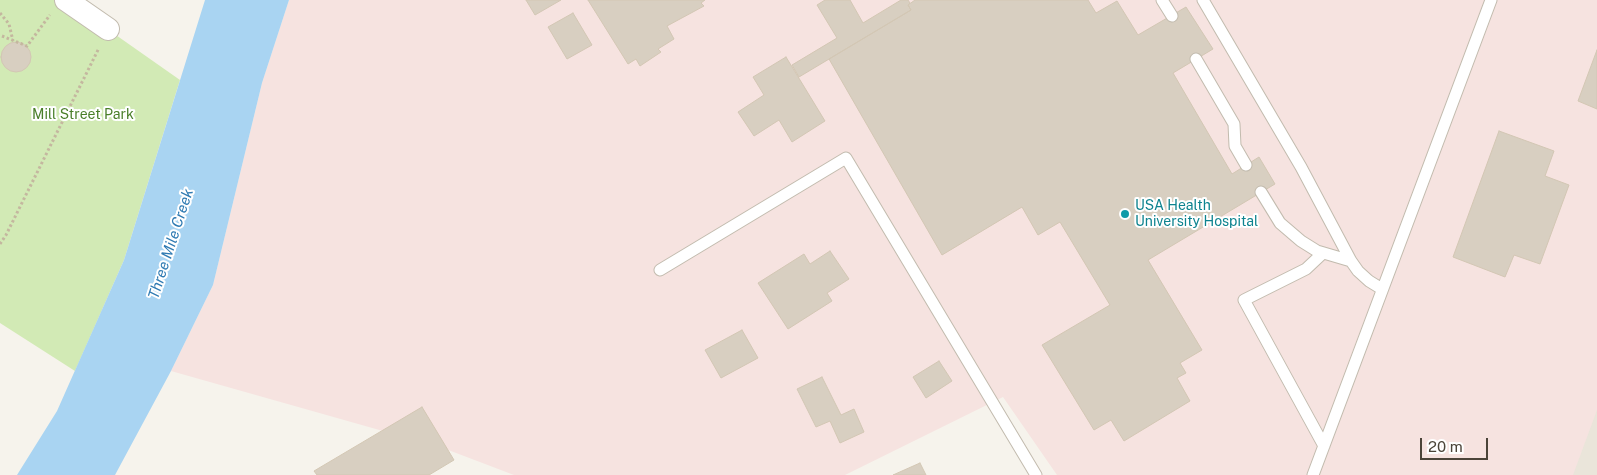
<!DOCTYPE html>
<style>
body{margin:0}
#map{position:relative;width:1597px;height:475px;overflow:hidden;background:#f6f3ec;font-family:"Public Sans",sans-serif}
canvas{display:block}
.scale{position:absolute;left:1420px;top:438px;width:68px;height:22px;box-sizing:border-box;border:2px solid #4b4439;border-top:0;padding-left:6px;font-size:15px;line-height:18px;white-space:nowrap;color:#4b4439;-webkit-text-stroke:4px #fff;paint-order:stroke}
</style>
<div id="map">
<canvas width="1597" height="475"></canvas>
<div class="scale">20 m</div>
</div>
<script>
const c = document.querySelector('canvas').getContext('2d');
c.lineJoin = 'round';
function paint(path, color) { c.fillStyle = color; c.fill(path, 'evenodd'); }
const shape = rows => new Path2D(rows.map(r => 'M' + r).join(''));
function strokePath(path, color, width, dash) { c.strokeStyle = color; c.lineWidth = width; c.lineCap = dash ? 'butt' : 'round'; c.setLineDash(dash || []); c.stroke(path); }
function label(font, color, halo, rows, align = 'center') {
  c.font = font + ' "Public Sans",sans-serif'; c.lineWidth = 4; c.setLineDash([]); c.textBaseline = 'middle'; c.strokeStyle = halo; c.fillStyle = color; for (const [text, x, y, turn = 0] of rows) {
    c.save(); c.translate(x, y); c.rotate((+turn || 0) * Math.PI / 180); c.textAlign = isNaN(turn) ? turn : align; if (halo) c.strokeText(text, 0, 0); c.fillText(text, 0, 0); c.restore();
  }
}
paint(shape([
 [1597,398,1597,475,1569,475]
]), '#eae5da');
paint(shape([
 [289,0,1597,0,1597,410,1573,475,1057,475,1003,397,845,475,514,475,443,448,171,371,213,285,262,83]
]), '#f6e3e0');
paint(shape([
 [0,0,66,0,180,80,124,260,75,371,0,323]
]), '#d2eab5');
paint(shape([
 [205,0,289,0,262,83,213,285,171,371,115,475,17,475,57,411,124,260]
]), '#a9d4f2');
const building = shape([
 [526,0,561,0,535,15,526,0],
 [588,0,705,0,701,3,704,6,667,26,674,39,658,49,661,52,640,66,636,59,628,64,588,0],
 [825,0,850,0,863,23,901,0,908,0,910,3,908,5,911,10,799,77,792,65,837,38,817,5,825,0],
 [915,0,1088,0,1096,13,1117,1,1138,35,1186,7,1213,49,1173,73,1232,174,1259,157,1275,184,1148,260,1202,350,1180,363,1186,373,1177,378,1190,401,1124,441,1111,420,1094,430,1042,345,1110,305,1060,222,1038,235,1022,207,942,255,829,59,911,10,908,5,915,0],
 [573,13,592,45,567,59,548,27,573,13],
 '1 57a15 15 0 1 1 30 0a15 15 0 1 1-30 0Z',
 [1597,50,1597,109,1578,101,1597,50],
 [786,57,825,121,792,142,779,120,754,136,738,112,764,95,753,77,786,57],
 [1499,131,1554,151,1545,176,1569,185,1540,264,1514,255,1505,277,1453,257,1499,131],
 [830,251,849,279,827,293,832,301,788,329,758,283,804,254,810,264,830,251],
 [742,330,758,358,721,378,705,350,742,330],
 [939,361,952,381,926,398,913,377,939,361],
 [822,377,841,415,854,409,864,432,840,443,830,421,816,427,797,389,822,377],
 [422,407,454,460,429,475,317,475,314,471,422,407],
 [920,463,926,475,893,475,920,463]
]);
paint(building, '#d8cfc1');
strokePath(building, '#d3c7b4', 1);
const service = shape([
 [1162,0,1172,16],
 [1203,0,1301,167,1351,261,1358,271,1369,281,1382,289],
 [1196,59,1234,124,1235,146,1246,165],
 [1261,192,1280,223,1301,241,1317,251,1351,261],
 [1323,253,1306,269,1244,300,1324,446],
 [660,270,846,158,1036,475],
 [1313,475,1491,0]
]);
const minor = shape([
 [66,0,108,29]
]);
strokePath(service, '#c2bbae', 13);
strokePath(minor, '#c2bbae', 24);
strokePath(shape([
 [0,13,9,24,13,41],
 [2,36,27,46,50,15],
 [0,244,6,235,99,48]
]), '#c4b79f', 3, [2.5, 2.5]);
strokePath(service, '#fff', 11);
strokePath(minor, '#fff', 22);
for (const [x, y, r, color] of [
 [1125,214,5,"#0f9aa8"]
]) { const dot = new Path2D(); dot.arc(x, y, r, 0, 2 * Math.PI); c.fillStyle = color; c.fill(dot); strokePath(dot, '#fff', 2); }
label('14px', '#4a7f2a', '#fff', [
 ["Mill Street Park",83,115]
]);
label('14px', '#0d838f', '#fff', [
 ["USA Health",1135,206],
 ["University Hospital",1135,222]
], 'left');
label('italic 15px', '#2e7ab2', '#fff', [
 ["Three Mile Creek",171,244,-72]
]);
</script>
